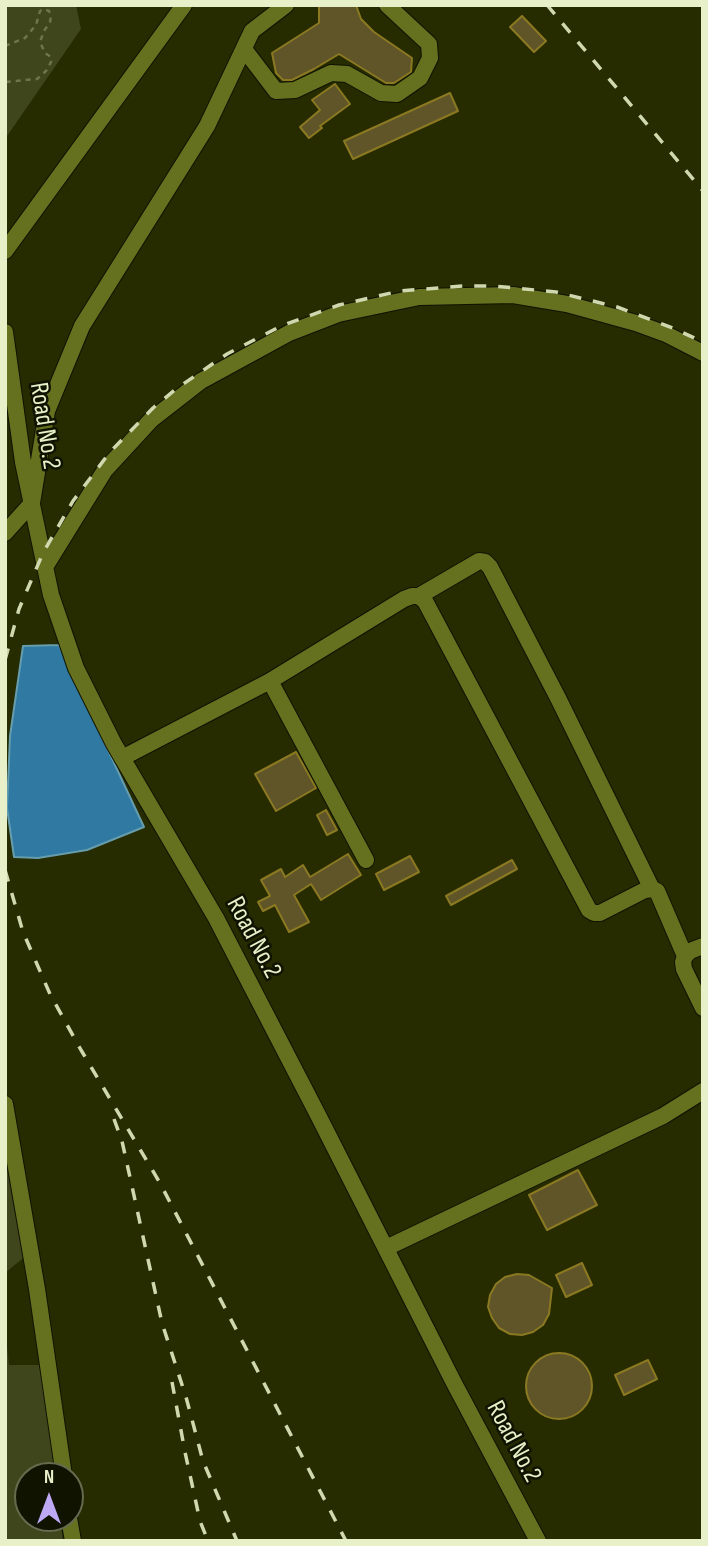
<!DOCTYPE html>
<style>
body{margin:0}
#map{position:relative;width:708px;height:1546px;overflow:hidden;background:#262b00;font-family:"Sofia Sans Condensed",sans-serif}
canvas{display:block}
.frame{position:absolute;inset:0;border:7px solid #e7f0c8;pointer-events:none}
.north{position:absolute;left:14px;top:1462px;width:70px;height:70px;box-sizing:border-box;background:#101300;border:2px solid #666b50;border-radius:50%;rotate:0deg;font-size:19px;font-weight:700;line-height:28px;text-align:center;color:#e7f0c8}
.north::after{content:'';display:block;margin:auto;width:24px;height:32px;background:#bea9f4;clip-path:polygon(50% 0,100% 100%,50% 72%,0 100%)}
</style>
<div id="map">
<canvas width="708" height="1546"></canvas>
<div class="frame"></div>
<div class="north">N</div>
</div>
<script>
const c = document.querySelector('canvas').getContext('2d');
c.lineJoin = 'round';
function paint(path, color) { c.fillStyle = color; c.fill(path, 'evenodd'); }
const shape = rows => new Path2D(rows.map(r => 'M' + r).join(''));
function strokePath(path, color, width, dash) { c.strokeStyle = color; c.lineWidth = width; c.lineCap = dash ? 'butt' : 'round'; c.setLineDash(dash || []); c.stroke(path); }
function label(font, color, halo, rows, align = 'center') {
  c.font = font + ' "Sofia Sans Condensed",sans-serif'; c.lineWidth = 5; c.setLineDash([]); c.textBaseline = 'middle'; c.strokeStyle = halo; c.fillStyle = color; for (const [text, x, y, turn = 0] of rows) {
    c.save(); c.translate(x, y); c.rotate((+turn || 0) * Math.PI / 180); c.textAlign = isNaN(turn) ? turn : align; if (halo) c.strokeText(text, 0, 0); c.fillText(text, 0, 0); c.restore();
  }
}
paint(shape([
 [5,5,76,5,81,29,5,139],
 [5,1127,27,1255,5,1273],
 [5,1328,9,1365,42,1365,55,1476,28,1476,28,1518,60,1518,63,1541,5,1541]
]), '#3f461b');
const water = shape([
 [59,645,144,827,87,850,38,858,14,857,7,808,10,736,23,646,59,645]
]);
paint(water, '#2f79a2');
strokePath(water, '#669dad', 2);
const building = shape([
 [319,5,356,5,361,19,374,32,412,58,411,72,394,83,386,83,339,54,314,69,292,80,283,80,276,73,272,53,319,23,319,5],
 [522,16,546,41,534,52,510,27,522,16],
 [335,84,350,104,320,126,322,128,309,138,300,127,320,110,312,100,335,84],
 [450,93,458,111,353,159,344,141,450,93],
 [296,752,316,788,276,811,255,774,296,752],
 [326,810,337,830,327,835,317,815,326,810],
 [348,854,361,875,321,900,311,884,294,895,309,922,289,932,275,905,263,911,258,902,270,896,261,880,281,869,285,877,303,865,310,877,348,854],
 [410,856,419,872,384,890,376,874,410,856],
 [512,860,517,869,451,905,446,896,512,860],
 [578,1170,597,1205,547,1230,529,1195,578,1170],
 [582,1263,592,1285,566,1297,556,1275,582,1263],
 [517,1274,529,1275,552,1288,549,1314,543,1325,533,1332,522,1335,510,1334,499,1328,492,1318,488,1307,490,1295,496,1284,505,1277,517,1274],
 '526 1386a33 33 0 1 1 66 0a33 33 0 1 1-66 0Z',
 [648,1360,657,1379,624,1395,615,1375,648,1360]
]);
paint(building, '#5f5529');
strokePath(building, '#8b7921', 2);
const minor = shape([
 [244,49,276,91,295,90,331,73,347,74,381,93,397,94,420,78,430,58,429,44,387,5],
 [5,251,184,5],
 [5,332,23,462,51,595,76,668,114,744,216,918,318,1115,454,1383,538,1541],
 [5,533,32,503,47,411,82,326,207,126,252,31,286,5],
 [45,567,105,470,151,420,201,381,289,333,338,314,419,297,513,295,567,304,636,323,666,334,703,353],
 [419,596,479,561,485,562,490,567,558,698,652,889],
 [270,681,366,860],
 [122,758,270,681,404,599,412,596,419,596,425,601,589,910,594,913,600,913,645,890,652,889,657,891,685,956],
 [703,946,690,951,685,956,683,962,684,969,703,1008],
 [5,1104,37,1289,64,1476],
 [386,1248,663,1116,703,1091],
 [69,1518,73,1541]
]);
strokePath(minor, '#101300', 18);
strokePath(shape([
 [5,46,25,38,36,25,40,11,44,9,49,11,51,16,50,22,44,31,40,42,45,53,51,57,51,62,46,71,37,79,5,82]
]), '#6e754b', 2.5, [5, 5]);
strokePath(minor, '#66711f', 16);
strokePath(shape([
 [547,5,703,191],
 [5,660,19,609,43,553,73,501,110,452,153,408,176,389,227,354,281,326,339,305,400,291,463,286,494,286,556,292,617,307,675,329,703,342],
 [5,870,23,932,50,994,81,1050,160,1183,346,1541],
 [114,1119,122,1141,162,1323,186,1397,203,1461,237,1541],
 [172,1382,185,1452,200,1521,208,1541]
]), '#d0d8b0', 3.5, [12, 12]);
label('26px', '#e7f0c8', '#101300', [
 ["Road No.2",44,426,81],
 ["Road No.2",253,938,62],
 ["Road No.2",513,1442,62]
]);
</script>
